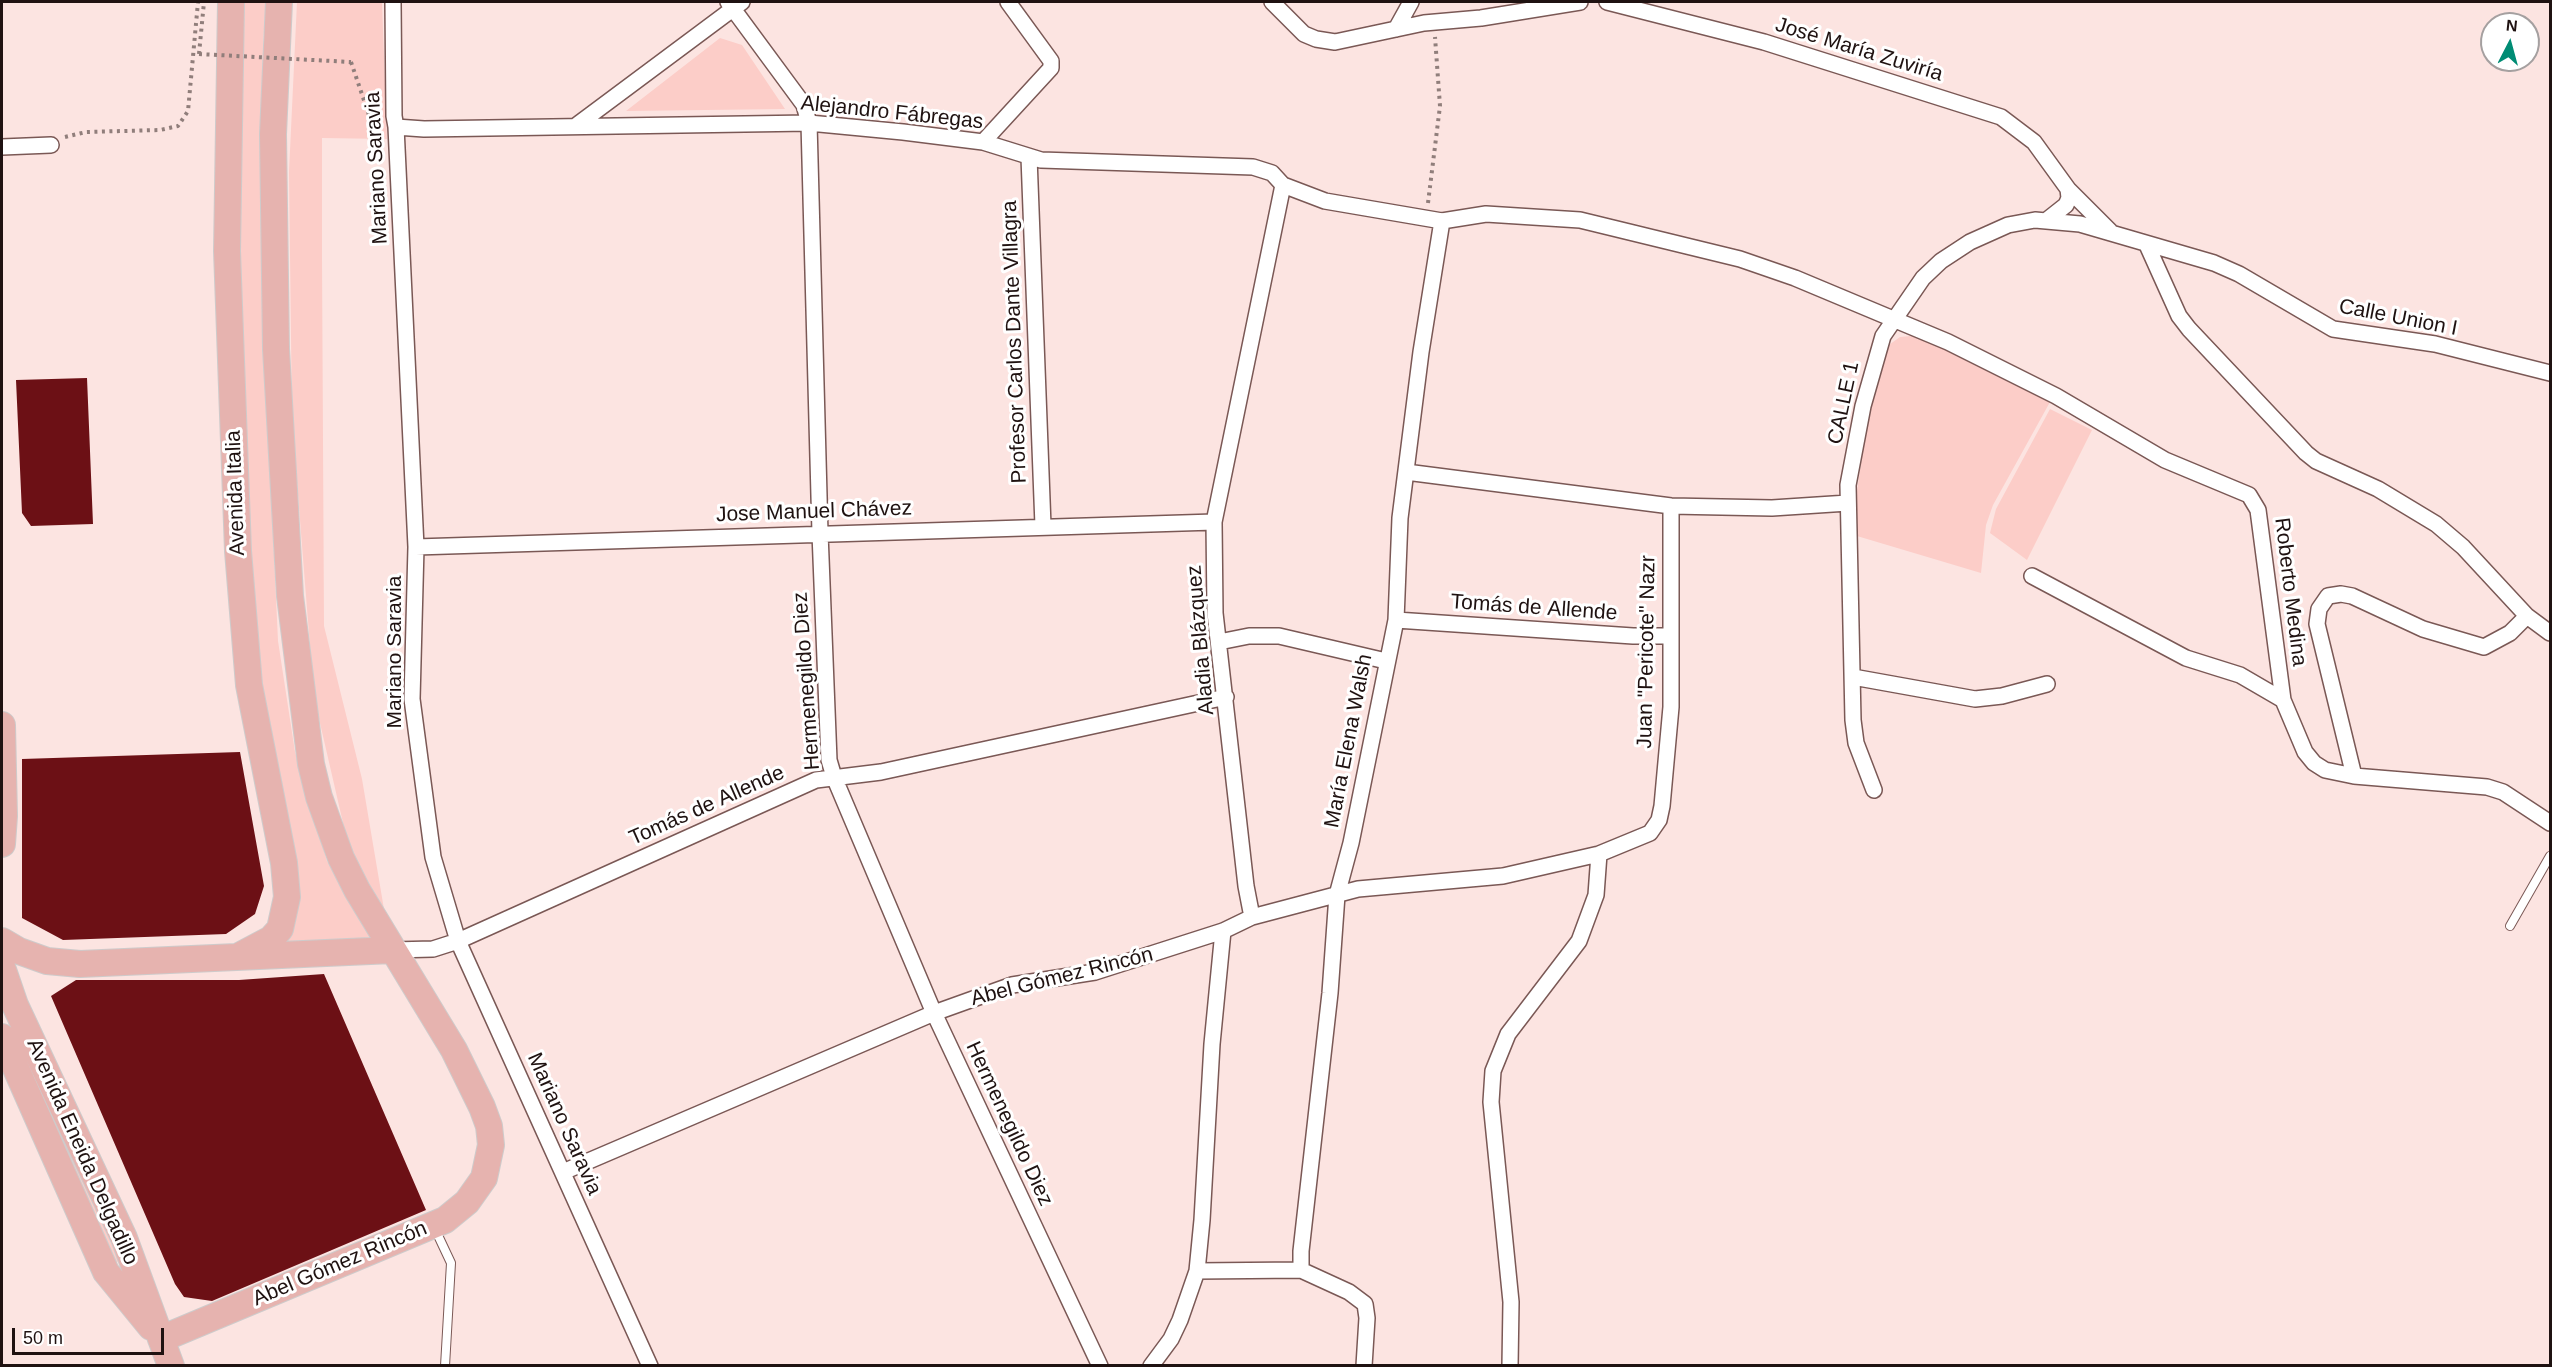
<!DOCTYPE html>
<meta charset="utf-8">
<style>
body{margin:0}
#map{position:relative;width:2552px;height:1367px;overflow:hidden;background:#fce4e1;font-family:Arial,sans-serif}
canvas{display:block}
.frame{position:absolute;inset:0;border:3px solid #1f1211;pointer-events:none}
.north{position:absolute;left:2480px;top:12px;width:60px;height:60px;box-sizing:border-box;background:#fff;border:2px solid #a5a0a0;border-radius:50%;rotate:6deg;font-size:16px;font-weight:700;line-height:24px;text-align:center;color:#1f1211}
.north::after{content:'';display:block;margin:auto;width:21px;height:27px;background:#008c74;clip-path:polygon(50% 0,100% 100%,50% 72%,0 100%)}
.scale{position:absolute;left:12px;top:1328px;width:152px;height:27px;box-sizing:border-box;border:3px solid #1f1211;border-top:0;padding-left:8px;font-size:18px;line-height:21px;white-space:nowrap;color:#1f1211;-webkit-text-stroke:4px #fff;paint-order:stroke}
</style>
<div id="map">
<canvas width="2552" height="1367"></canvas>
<div class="frame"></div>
<div class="north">N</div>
<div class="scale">50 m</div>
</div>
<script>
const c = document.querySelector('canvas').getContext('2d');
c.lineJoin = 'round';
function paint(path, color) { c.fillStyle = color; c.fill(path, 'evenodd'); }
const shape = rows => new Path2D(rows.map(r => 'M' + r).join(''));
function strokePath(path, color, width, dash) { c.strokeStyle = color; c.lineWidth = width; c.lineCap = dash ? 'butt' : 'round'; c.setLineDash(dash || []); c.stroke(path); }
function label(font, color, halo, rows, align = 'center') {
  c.font = font + ' Arial,sans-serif'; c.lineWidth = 6; c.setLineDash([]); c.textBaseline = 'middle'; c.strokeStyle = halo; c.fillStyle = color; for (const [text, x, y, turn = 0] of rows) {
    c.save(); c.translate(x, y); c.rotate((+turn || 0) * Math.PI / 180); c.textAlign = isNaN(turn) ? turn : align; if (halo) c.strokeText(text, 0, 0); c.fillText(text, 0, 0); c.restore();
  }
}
paint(shape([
 [240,2,266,2,263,43,261,197,267,405,278,641,295,752,327,861,373,938,276,943,291,915,257,671,236,328],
 [297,2,382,2,387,139,322,138,322,258,324,626,362,779,387,927,349,849,314,697,292,419,289,172],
 [720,38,742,45,785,109,626,111],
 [1911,336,1923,338,2050,402,1993,505,1986,525,1981,573,1857,536,1857,491,1868,414,1886,347,1900,337],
 [2050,409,2092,430,2027,560,1990,533,1996,509],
 [19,1036,119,1261,113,1264,13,1038]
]), '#fccdc8');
paint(shape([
 [87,378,93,524,31,526,22,513,16,380],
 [240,752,264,886,255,914,226,934,63,940,22,918,22,759],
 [324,974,426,1210,212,1301,184,1297,175,1284,51,996,76,980,239,980]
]), '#6c1015');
const lane = shape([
 [2510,926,2550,856],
 [435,1229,451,1263,445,1366]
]);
const street = shape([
 [393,2,394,116,396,127,416,547,412,699,433,857,458,941,650,1366],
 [728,2,804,105,809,123,820,533,829,760,834,777,934,1013,1100,1366],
 [1272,2,1304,34,1316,39,1335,42,1424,23,1481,18,1580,2],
 [1607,2,1764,42,2001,117,2034,142,2068,189,2069,198,2066,205,2047,220],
 [1396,29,1411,2],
 [577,125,742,2],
 [396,127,424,129,809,123,903,132,983,142,1041,160,1253,167,1272,173,1283,185,1325,201,1442,221,1486,214,1580,220,1740,259,1795,278,1948,342,2056,396,2165,460,2249,495,2258,510,2283,700,2305,752,2314,763,2325,770,2354,776,2487,787,2503,792,2550,823],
 [983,142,1051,68,1051,61,1008,2],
 [2,147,51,145],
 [1029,157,1043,526],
 [2068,189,2110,231],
 [2147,245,2179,316,2189,329,2306,453,2316,461,2378,489,2436,524,2463,547,2527,616,2550,633],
 [1406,472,1671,506,1772,508,1848,503],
 [416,547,1214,522],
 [2032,576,2186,658,2240,675,2283,700],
 [1396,620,1633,636,1670,636],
 [1219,642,1249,636,1279,636,1386,661],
 [1853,677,1975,699,2002,696,2047,684],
 [2354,776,2317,624,2319,609,2328,596,2341,594,2352,596,2423,629,2484,647,2510,633,2527,616],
 [1874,790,1856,743,1853,720,1848,485,1863,406,1883,336,1923,278,1941,261,1970,242,2008,225,2035,220,2080,224,2214,263,2239,274,2333,329,2435,344,2550,373],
 [1252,917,1246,886,1215,613,1214,522,1283,185],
 [393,950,433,949,458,941,816,780,881,772,1226,697],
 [563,1172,934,1013,1012,985,1095,972,1223,931,1252,917,1358,889,1503,876,1599,854,1650,833,1659,820,1662,806,1671,707,1671,506],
 [1301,1270,1301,1251,1330,993,1337,895,1351,843,1396,620,1400,518,1421,352,1442,221],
 [1197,1271,1301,1270,1349,1292,1365,1304,1367,1318,1364,1366],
 [1151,1366,1171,1339,1180,1320,1197,1271,1202,1220,1212,1044,1223,931],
 [1510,1366,1511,1302,1491,1102,1493,1071,1508,1034,1579,941,1596,895,1599,854]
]);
const primary = shape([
 [231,2,227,251,238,551,249,685,284,863,287,897,280,929,271,939,239,956],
 [2,725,4,816,2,844],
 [2,941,19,951,47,961,80,964,393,950],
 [2,967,15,1005,124,1238,171,1366],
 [2,1037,106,1272,151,1327],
 [161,1339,445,1220,467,1202,484,1178,491,1145,489,1126,482,1107,454,1050,357,890,341,858,319,797,311,764,290,596,276,349,273,134,279,2]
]);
strokePath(lane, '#7a5855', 10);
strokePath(street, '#7a5855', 18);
strokePath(primary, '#cecbcb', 28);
strokePath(shape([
 [199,54,204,2],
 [351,62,369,115,379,115],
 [65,137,86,132,160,130,178,126,188,111,198,2],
 [1428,203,1440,106,1435,37]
]), '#907e7b', 4, [3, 4.5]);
strokePath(lane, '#fff', 8);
strokePath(street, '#fff', 15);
strokePath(primary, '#e6b3af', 26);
strokePath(shape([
 [199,54,351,62]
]), '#907e7b', 4, [3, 4.5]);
label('21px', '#1f1211', '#fff', [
 ["José María Zuviría",1859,50,17],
 ["Alejandro Fábregas",892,113,6],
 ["Mariano Saravia",377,168,-93],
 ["Calle Union I",2398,318,11],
 ["Profesor Carlos Dante Villagra",1015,342,-92],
 ["CALLE 1",1844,403,-78],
 ["Avenida Italia",236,493,-92],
 ["Jose Manuel Chávez",814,512,-2],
 ["Roberto Medina",2290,592,83],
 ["Tomás de Allende",1534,608,4],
 ["Aladia Blázquez",1201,640,-95],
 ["Mariano Saravia",395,652,-90],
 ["Juan \"Pericote\" Nazr",1647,652,-89],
 ["Hermenegildo Diez",807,681,-94],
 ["María Elena Walsh",1349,741,-79],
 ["Tomás de Allende",707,806,-24],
 ["Abel Gómez Rincón",1062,977,-14],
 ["Mariano Saravia",564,1124,66],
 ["Hermenegildo Diez",1009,1124,65],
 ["Avenida Eneida Delgadillo",82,1152,66],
 ["Abel Gómez Rincón",340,1264,-23]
]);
</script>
